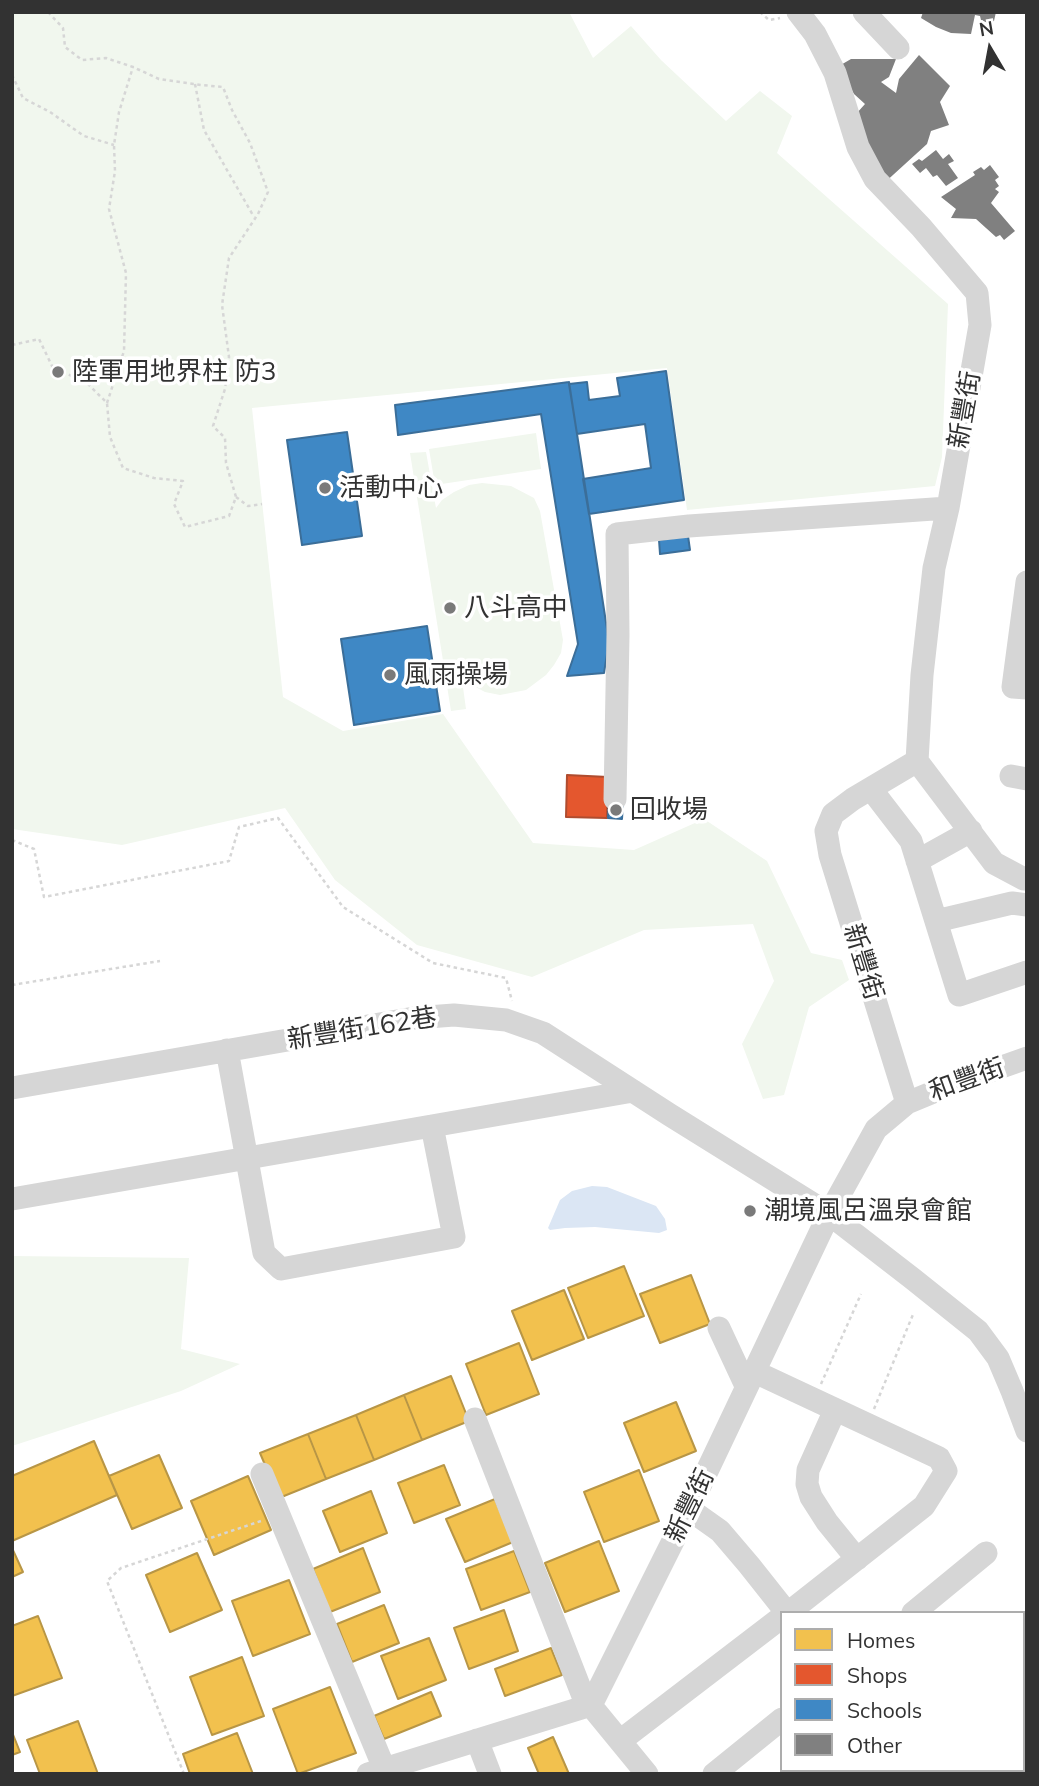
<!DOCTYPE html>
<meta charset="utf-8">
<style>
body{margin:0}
#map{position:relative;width:1039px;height:1786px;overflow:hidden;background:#fff;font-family:Mulish,sans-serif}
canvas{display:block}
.frame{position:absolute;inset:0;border:14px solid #323232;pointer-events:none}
.legend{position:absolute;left:780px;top:1611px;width:245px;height:161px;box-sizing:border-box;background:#fff;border:2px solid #adadad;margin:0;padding:9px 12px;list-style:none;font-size:21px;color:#323232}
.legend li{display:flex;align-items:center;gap:14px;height:35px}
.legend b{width:35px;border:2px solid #adadad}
.north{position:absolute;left:955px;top:14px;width:70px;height:70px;-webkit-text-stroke:5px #fff;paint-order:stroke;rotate:350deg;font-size:19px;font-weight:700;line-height:28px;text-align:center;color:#323232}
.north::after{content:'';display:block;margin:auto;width:24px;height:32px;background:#323232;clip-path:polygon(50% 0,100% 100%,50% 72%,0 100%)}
</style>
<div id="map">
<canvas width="1039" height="1786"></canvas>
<div class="frame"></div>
<ul class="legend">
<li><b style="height:19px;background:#f2c14e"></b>Homes</li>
<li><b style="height:19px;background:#e4572e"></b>Shops</li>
<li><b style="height:19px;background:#3f88c5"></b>Schools</li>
<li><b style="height:19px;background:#808080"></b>Other</li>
</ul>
<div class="north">N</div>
</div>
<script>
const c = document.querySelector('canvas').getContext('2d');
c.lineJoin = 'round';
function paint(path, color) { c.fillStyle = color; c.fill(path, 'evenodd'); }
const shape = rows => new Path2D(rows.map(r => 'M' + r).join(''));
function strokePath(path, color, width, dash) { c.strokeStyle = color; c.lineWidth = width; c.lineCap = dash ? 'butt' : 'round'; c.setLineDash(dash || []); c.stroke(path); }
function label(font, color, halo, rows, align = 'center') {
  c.font = font + ' Mulish,"Noto Sans TC",sans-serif'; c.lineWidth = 7; c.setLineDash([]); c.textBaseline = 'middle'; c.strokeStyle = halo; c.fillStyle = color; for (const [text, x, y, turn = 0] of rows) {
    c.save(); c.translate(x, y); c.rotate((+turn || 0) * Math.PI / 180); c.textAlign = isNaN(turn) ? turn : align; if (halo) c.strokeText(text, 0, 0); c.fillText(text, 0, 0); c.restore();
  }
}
paint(shape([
 [12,12,569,12,593,58,631,26,661,60,726,121,760,91,792,116,777,153,948,304,942,457,935,486,687,510,667,368,252,408,283,697,343,731,443,714,533,843,634,850,704,819,767,861,811,953,842,960,849,980,809,1007,784,1095,763,1099,742,1044,774,981,753,924,644,930,532,977,417,945,335,880,285,808,122,845,12,829],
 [536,433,541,469,435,485,429,449],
 [426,452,436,508,442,500,454,492,469,485,482,483,511,486,534,498,540,511,563,640,561,653,554,665,546,675,526,690,500,695,485,692,462,680,466,709,451,711,410,453],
 [12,1256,189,1258,181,1349,240,1364,181,1391,12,1446]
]), '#f1f7ee');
paint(shape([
 [592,1186,607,1187,656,1206,665,1219,667,1230,659,1233,595,1227,565,1228,550,1230,548,1228,560,1200,572,1191]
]), '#dbe6f4');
const homes = shape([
 [624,1266,644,1316,588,1338,568,1288,624,1266],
 [691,1275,710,1324,660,1343,640,1294,691,1275],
 [564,1290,584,1339,532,1360,512,1311,564,1290],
 [519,1343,539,1394,486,1415,466,1364,519,1343],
 [451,1376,469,1421,422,1440,404,1395,451,1376],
 [404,1395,422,1440,374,1460,356,1415,404,1395],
 [676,1402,696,1451,644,1472,624,1423,676,1402],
 [356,1415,374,1460,326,1479,308,1434,356,1415],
 [308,1434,326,1479,279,1498,260,1453,308,1434],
 [94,1441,117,1495,12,1541,12,1476,94,1441],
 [159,1455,182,1508,132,1529,109,1476,159,1455],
 [444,1465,460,1505,414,1523,398,1483,444,1465],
 [639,1470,659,1521,604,1542,584,1492,639,1470],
 [248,1476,271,1530,214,1555,191,1501,248,1476],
 [371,1491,387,1533,340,1552,323,1511,371,1491],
 [495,1499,513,1542,465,1562,446,1519,495,1499],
 [599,1541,619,1591,565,1612,545,1563,599,1541],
 [12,1548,23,1572,12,1577,12,1548],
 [363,1548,380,1592,330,1612,313,1569,363,1548],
 [514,1551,530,1592,481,1610,466,1569,514,1551],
 [197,1553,222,1610,170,1632,146,1575,197,1553],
 [289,1580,310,1634,253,1656,232,1601,289,1580],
 [384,1605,399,1643,352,1662,337,1624,384,1605],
 [504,1610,518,1651,469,1669,454,1628,504,1610],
 [38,1616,62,1678,12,1696,12,1626,38,1616],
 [429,1638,446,1680,398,1699,381,1656,429,1638],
 [551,1648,562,1675,505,1696,495,1669,551,1648],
 [242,1657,264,1716,212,1735,190,1677,242,1657],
 [330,1687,356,1753,298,1774,273,1709,330,1687],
 [431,1692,441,1716,384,1739,374,1716,431,1692],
 [78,1721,98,1774,40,1774,27,1740,78,1721],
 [12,1732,20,1752,12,1755,12,1732],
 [237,1733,253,1774,190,1774,183,1754,237,1733],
 [553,1737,569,1774,539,1774,528,1748,553,1737]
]);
paint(homes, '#f2c14e');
strokePath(homes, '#b89646', 2);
const shops = shape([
 [567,775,608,777,607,818,566,817,567,775]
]);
paint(shops, '#e4572e');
strokePath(shops, '#af4c2f', 2);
const schools = shape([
 [666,371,684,500,589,514,583,479,651,468,645,424,577,434,569,384,587,382,589,400,620,396,617,378,666,371],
 [569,382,609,642,604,673,567,676,578,644,541,414,398,435,395,405,569,382],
 [347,432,362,536,302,545,287,440,347,432],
 [688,536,690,550,660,554,659,540,688,536],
 [427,626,440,711,354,725,341,639,427,626],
 [609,802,623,803,622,819,608,818,609,802]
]);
paint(schools, '#3f88c5');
strokePath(schools, '#3b6e99', 2);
paint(shape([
 [923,12,996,12,994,21,988,23,981,20,980,16,975,15,971,34,951,33,936,27,921,18],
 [919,55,950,86,940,102,949,125,931,131,927,144,882,185,856,114,865,104,854,94,839,66,851,59,896,59,889,77,881,82,896,93,899,79],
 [936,150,943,159,949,154,954,161,948,164,958,178,946,186,937,175,933,177,926,168,920,173,912,164,919,159,922,161],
 [990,165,999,177,995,180,999,186,995,189,999,192,991,203,1015,231,1004,240,1000,235,996,237,976,219,951,218,956,209,941,197,975,175,973,172,981,167,984,170]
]), '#808080');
strokePath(shape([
 [760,12,769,20,780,18],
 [12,75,23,98,50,112,84,136,114,145],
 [195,84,204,130,254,217],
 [12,345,39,339,53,368,86,382,107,403,110,437,123,468,154,478,183,481,174,504,185,527,229,516,236,497,226,463,225,438,213,426,225,389,229,357,222,305,229,258,258,214,268,192,250,143,232,110,223,87,201,85,159,79,133,67,106,58,82,60,65,47,63,28,48,12],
 [107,403,124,351,126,273,109,209,115,171,114,145,119,112,133,67],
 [236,497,248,506,262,504],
 [12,840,34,849,44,897,229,861,239,827,278,818,343,907,433,963,506,978,512,1001],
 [12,985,160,961],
 [821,1384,861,1294],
 [874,1409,914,1312],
 [184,1774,107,1581,121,1568,261,1521]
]), '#d6d6d6', 2.5, [3.5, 3.5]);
strokePath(shape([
 [798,12,815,34,835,73,858,147,875,179,921,227,977,293,980,325,948,508,934,568,922,675,917,761,853,799,833,814,826,831,830,855,907,1103],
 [864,12,898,48],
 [1027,582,1013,687,1027,688],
 [917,761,994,863,1024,879,1027,879],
 [1011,776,1027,779],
 [871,789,911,841,959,995,1027,972],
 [615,799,618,635,617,534,689,526,948,508],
 [917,861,971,831],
 [936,921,1012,903,1027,905],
 [227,1050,264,1253,281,1269,454,1237,432,1126],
 [12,1088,414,1018,454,1015,506,1020,543,1033,670,1115,829,1214,913,1279,978,1331,998,1358,1012,1391,1027,1431],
 [12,1199,633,1091],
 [719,1328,746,1386],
 [753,1371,939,1458,946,1471,924,1506,788,1613],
 [835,1410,808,1470,807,1484,811,1497,827,1522,857,1559],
 [475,1419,583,1696,647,1774],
 [262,1474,384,1768],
 [689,1509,720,1531,749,1565,787,1613],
 [913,1613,986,1553],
 [1023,1637,1027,1635],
 [477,1740,490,1774],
 [620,1741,782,1617],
 [1023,1741,1027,1738],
 [906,1770,908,1774],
 [368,1774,591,1705,689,1509,829,1214,876,1129,907,1103,948,1086,1027,1058],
 [714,1774,782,1719],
 [847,1774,851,1770],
 [981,1774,985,1770]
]), '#d6d6d6', 23);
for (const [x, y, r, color] of [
 [58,372,7,"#7a7a7a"],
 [325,488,7,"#7a7a7a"],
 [450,608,7,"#7a7a7a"],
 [390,675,7,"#7a7a7a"],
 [616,810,7,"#7a7a7a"],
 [750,1211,7,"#7a7a7a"]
]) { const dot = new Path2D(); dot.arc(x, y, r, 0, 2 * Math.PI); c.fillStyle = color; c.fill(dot); strokePath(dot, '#fff', 2.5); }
label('26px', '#323232', '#fff', [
 ["陸軍用地界柱 防3",72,372],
 ["活動中心",339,488],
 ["八斗高中",464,608],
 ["風雨操場",404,675],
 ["回收場",630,810],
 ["潮境風呂溫泉會館",764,1211]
], 'left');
label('26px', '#323232', '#fff', [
 ["新豐街",965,410,-80],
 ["新豐街",863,962,73],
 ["新豐街162巷",362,1029,-9],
 ["和豐街",967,1080,-20],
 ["新豐街",690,1506,-64]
]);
</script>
